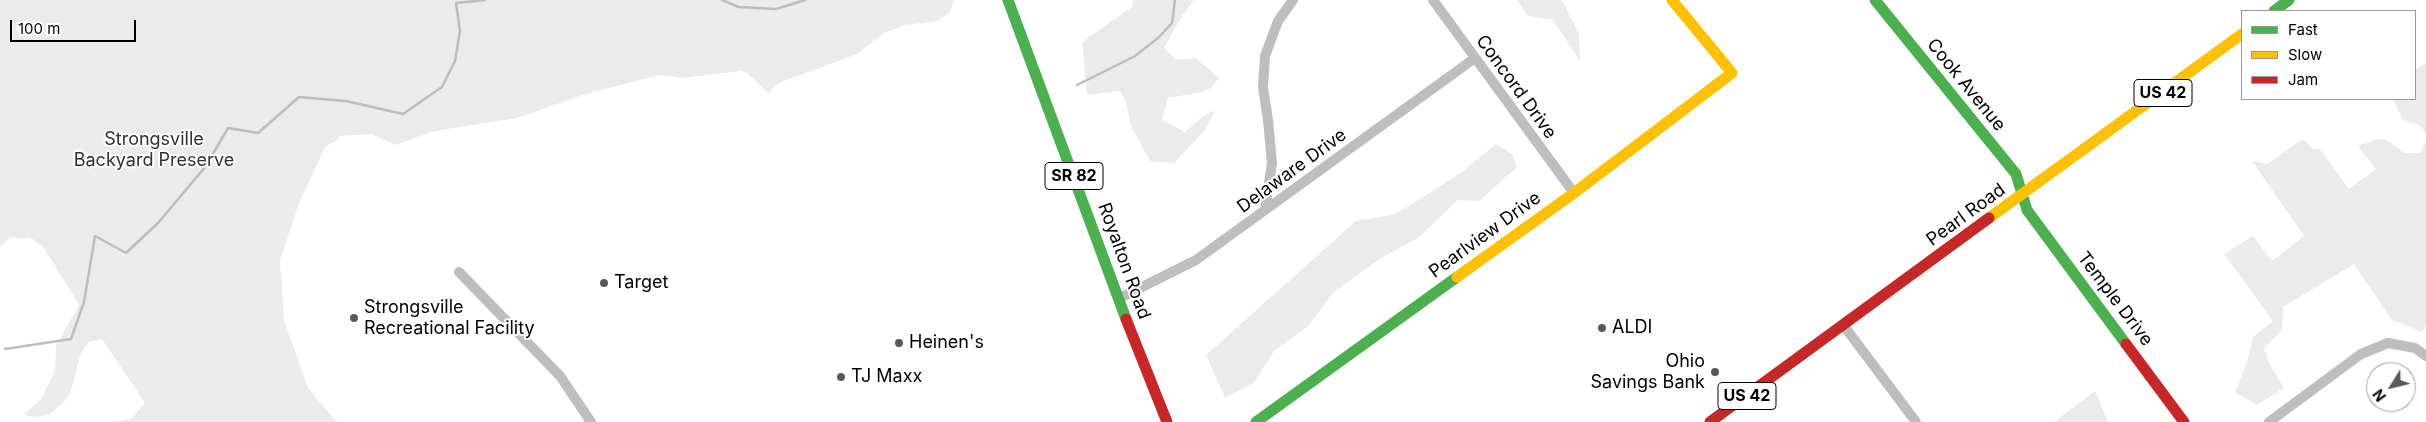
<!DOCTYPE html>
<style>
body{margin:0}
#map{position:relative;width:2426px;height:422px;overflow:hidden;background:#fff;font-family:Inter,sans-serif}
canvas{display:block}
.legend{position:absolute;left:2241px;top:10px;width:175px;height:90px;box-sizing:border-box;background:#fff;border:1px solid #999;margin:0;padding:6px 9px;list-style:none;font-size:15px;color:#000}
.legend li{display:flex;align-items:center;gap:10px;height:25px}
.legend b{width:25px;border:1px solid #999}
.north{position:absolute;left:2366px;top:362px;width:50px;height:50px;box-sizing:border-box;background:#fff;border:1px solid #999;border-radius:50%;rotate:234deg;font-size:14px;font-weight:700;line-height:20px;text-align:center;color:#000}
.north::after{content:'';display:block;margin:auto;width:18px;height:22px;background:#595959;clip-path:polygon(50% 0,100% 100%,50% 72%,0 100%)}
.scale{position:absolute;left:10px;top:20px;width:126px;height:22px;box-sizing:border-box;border:2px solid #000;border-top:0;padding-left:6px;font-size:15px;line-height:18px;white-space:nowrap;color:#000;-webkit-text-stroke:4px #fff;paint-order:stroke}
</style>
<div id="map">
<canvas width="2426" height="422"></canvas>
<ul class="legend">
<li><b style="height:6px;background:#4caf50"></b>Fast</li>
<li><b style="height:6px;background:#ffc107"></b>Slow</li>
<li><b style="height:6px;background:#c62828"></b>Jam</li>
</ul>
<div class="north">N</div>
<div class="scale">100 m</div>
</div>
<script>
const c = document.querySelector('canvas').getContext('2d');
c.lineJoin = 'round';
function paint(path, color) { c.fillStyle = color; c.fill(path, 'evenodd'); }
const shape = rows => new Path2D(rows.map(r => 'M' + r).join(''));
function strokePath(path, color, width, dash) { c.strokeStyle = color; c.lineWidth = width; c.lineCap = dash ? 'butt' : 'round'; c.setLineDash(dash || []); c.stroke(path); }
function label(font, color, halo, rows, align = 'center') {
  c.font = font + ' Inter,sans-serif'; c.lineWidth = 4; c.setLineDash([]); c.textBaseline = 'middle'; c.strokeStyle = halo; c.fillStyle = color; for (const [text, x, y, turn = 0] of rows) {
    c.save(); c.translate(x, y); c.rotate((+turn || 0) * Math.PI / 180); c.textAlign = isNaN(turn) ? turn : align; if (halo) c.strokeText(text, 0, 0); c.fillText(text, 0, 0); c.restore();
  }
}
paint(shape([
 [0,0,954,0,950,12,938,21,906,25,884,33,857,54,781,82,768,93,747,73,741,71,681,78,659,75,583,95,517,118,435,131,395,145,372,134,338,136,340,138,325,147,300,201,280,261,284,320,308,388,337,422,112,422,131,419,145,403,102,339,88,342,80,356,71,391,64,402,49,415,36,417,24,415,41,399,55,371,56,346,79,305,44,248,30,237,22,239,11,237,0,247],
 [1133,0,1194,0,1182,16,1164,48,1176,60,1196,58,1219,78,1211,88,1203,92,1168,98,1162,120,1185,132,1203,116,1215,110,1206,129,1174,163,1150,161,1131,126,1126,102,1120,91,1087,95,1082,42,1133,6],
 [1517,0,1562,0,1579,34,1580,61,1553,20,1528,16],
 [2426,63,2426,134,2419,125,2403,120,2393,99,2415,99,2415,70],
 [2385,139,2405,153,2420,153,2426,141,2426,326,2421,332,2392,320,2354,264,2283,307,2282,330,2264,348,2270,365,2284,388,2257,405,2235,392,2247,362,2253,337,2273,321,2224,254,2253,236,2272,261,2304,236,2252,161,2268,164,2295,144,2304,140,2315,150,2319,148,2349,189,2376,169,2358,146,2374,140],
 [1496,144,1512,154,1517,167,1479,201,1458,200,1418,238,1381,258,1334,292,1308,326,1274,351,1254,383,1225,398,1206,355,1356,221,1396,214,1459,174],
 [2095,391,2108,422,2054,422]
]), '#ebebeb');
strokePath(shape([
 [722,0,739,7,776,9,805,0],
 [1077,85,1135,56,1158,38,1172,23,1175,0],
 [5,349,71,339,84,302,95,236,126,253,158,223,206,166,228,128,258,133,299,97,346,101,403,114,442,87,455,61,460,31,456,3,485,0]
]), '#bdbdbd', 2.5);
strokePath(shape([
 [1433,0,1574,193],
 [1265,210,1272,163,1268,120,1263,87,1265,56,1278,21,1293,0],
 [459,272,560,376,591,422],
 [1120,298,1196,260,1475,58],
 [1844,326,1916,422],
 [2269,422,2361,354,2388,343,2415,348,2426,356]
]), '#bebebe', 10);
strokePath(shape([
 [1008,0,1126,319],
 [1875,0,2016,174,2027,210,2126,344],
 [2274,11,2289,0],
 [1256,422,1457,277]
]), '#4caf50', 11);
strokePath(shape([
 [1989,218,2242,34],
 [1457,277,1574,193,1732,73,1672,0]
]), '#ffc107', 11);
strokePath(shape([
 [1126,319,1167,422],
 [2126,344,2184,422],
 [1710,422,1989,218]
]), '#c62828', 11);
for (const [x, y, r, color] of [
 [604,283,5,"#595959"],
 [354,318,5,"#595959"],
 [1602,328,5,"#595959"],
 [899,343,5,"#595959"],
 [1715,372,5,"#595959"],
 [841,377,5,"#595959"]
]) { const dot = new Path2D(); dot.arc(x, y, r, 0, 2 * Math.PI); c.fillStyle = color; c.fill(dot); strokePath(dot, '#fff', 2); }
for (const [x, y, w] of [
 [2163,93,58],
 [1074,176,58],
 [1747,396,58]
]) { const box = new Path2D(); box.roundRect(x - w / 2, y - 13.5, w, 27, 4); c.fillStyle = '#fff'; c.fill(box); strokePath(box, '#000', 1); }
label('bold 16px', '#000', null, [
 ["US 42",2163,93],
 ["SR 82",1074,176],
 ["US 42",1747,396]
]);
label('18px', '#000', '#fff', [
 ["Cook Avenue",1966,85,51],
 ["Concord Drive",1516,87,54],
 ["Delaware Drive",1292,171,-36],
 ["Pearl Road",1966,215,-36],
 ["Pearlview Drive",1485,235,-36],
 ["Royalton Road",1124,261,70],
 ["Temple Drive",2115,299,53]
]);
label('18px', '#313131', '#fff', [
 ["Strongsville",154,140],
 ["Backyard Preserve",154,161]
]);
label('18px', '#000', '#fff', [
 ["Target",614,283],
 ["Strongsville",364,308],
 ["Recreational Facility",364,329],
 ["ALDI",1612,328],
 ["Heinen's",909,343],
 ["Ohio",1705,362,"right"],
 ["Savings Bank",1705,383,"right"],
 ["TJ Maxx",851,377]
], 'left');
</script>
